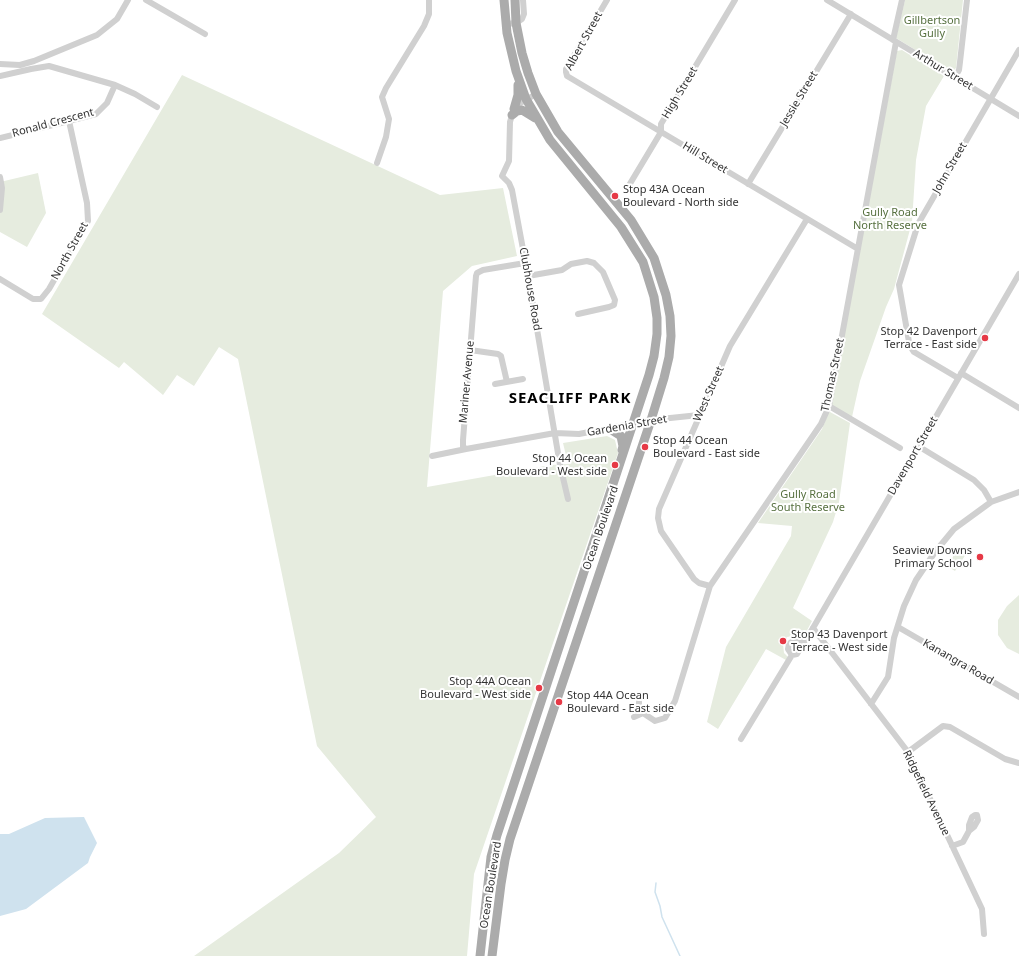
<!DOCTYPE html>
<style>
body{margin:0}
canvas{display:block;background:#fff}
</style>
<canvas width="1019" height="956"></canvas>
<script>
const c = document.querySelector('canvas').getContext('2d');
c.lineJoin = 'round';
function paint(path, color) { c.fillStyle = color; c.fill(path, 'evenodd'); }
const shape = rows => new Path2D(rows.map(r => 'M' + r).join(''));
function strokePath(path, color, width, dash) { c.strokeStyle = color; c.lineWidth = width; c.lineCap = dash ? 'butt' : 'round'; c.setLineDash(dash || []); c.stroke(path); }
function label(font, color, halo, rows, align = 'center') {
  c.font = font + ' "Noto Sans",sans-serif'; c.lineWidth = 4; c.setLineDash([]); c.textBaseline = 'middle'; c.strokeStyle = halo; c.fillStyle = color; for (const [text, x, y, turn = 0] of rows) {
    c.save(); c.translate(x, y); c.rotate((+turn || 0) * Math.PI / 180); c.textAlign = isNaN(turn) ? turn : align; if (halo) c.strokeText(text, 0, 0); c.fillText(text, 0, 0); c.restore();
  }
}
paint(shape([
 [905,0,963,0,956,68,954,70,950,71,896,38],
 [902,50,944,76,926,106,916,160,912,222,894,289,886,307,860,381,852,417,831,405,897,51],
 [182,75,440,195,503,188,517,256,472,266,443,291,427,487,551,465,568,464,563,443,607,436,615,440,618,453,474,874,467,956,194,956,339,853,376,817,317,746,238,359,219,347,194,386,177,375,163,395,124,362,119,368,42,314],
 [38,173,46,213,27,247,0,232,0,182],
 [830,412,850,423,839,502,833,522,793,608,812,621,805,634,787,637,783,644,784,653,788,657,786,660,766,649,718,729,707,722,726,647,791,536,792,526,758,523,822,429,828,414],
 [958,549,966,554,955,571,947,566],
 [1019,595,1019,654,1007,648,998,635,998,620,1007,606]
]), '#e6ecdf');
paint(shape([
 [84,817,97,843,90,857,88,863,26,909,0,916,0,834,9,834,45,818]
]), '#cfe2ee');
strokePath(shape([
 [656,883,655,892,660,906,662,917,680,956]
]), '#cfe2ee', 1.5);
strokePath(shape([
 [146,0,205,34],
 [607,0,566,69,566,72,567,76,858,249],
 [827,0,1019,116],
 [506,24,516,23,522,19,524,14,523,0],
 [893,40,902,0],
 [0,64,20,65,34,61,97,35,117,19,128,0],
 [0,76,31,69,49,66,115,85,135,94,157,107],
 [955,77,959,70,960,62,967,0],
 [536,94,517,105,512,115,510,122,509,161,502,176,509,183,512,190,528,276,560,465,568,499],
 [0,138,69,121,96,114,107,103,115,85],
 [377,163,386,137,389,119,382,97,386,88,424,26,429,14,429,0],
 [0,177,2,188,0,210],
 [748,184,851,14],
 [628,187,661,132,661,124,735,0],
 [525,263,483,270,477,273,476,276,463,440,463,447,466,449,555,433,579,434,651,420,699,415],
 [528,276,562,270,571,264,587,261,594,263,603,272,615,300,614,305,609,307,578,314],
 [0,279,33,299,41,299,49,289,88,221,87,203,69,121],
 [470,350,498,354,501,356,507,382],
 [961,373,1019,408],
 [958,378,914,352,912,349,909,342,899,285,918,224,1019,50],
 [495,384,523,379],
 [829,406,900,448],
 [918,446,974,480,984,490,991,502],
 [432,456,466,449],
 [710,586,699,583,694,579,661,531,658,518,659,509,730,346,807,219],
 [898,627,1019,697],
 [813,628,908,752,982,909,984,934],
 [792,655,797,654,813,628,1019,274],
 [639,702,639,709,643,713,655,721,665,718,675,701,710,586,821,424,829,406,896,42],
 [871,704,888,677,894,638,904,606,916,580,935,552,954,529,991,502,1019,492],
 [634,717,643,713],
 [741,739,792,655,788,649,789,644,793,641,806,639],
 [908,752,943,726,950,727,1005,759,1019,763],
 [952,846,963,842,969,831,974,827,978,820,977,815,975,815,972,817,969,825,969,831]
]), '#d0d0d0', 6);
strokePath(shape([
 [514,109,518,95,518,85],
 [512,115,517,111,522,110,535,118],
 [610,429,621,436,623,446,622,450],
 [480,956,491,857,497,835,649,375,654,356,657,334,657,318,654,297,643,262,621,227,550,140,526,99,516,71,507,33,504,0],
 [492,956,501,884,505,860,510,839,651,420,664,378,669,357,671,336,670,316,666,295,654,258,631,220,558,132,536,94,528,73,522,53,516,23,515,0]
]), '#ababab', 9);
for (const [x, y, r, color] of [
 [615,196,4,"#e63946"],
 [985,338,4,"#e63946"],
 [645,447,4,"#e63946"],
 [615,465,4,"#e63946"],
 [980,557,4,"#e63946"],
 [783,641,4,"#e63946"],
 [539,688,4,"#e63946"],
 [559,702,4,"#e63946"]
]) { const dot = new Path2D(); dot.arc(x, y, r, 0, 2 * Math.PI); c.fillStyle = color; c.fill(dot); strokePath(dot, '#fff', 1.5); }
label('11px', '#56703f', '#fff', [
 ["Gillbertson",932,21],
 ["Gully",932,34],
 ["Gully Road",890,213],
 ["North Reserve",890,226],
 ["Gully Road",808,495],
 ["South Reserve",808,508]
]);
label('11px', '#333', '#fff', [
 ["Albert Street",584,41,-61],
 ["Arthur Street",943,70,31],
 ["High Street",680,93,-59],
 ["Jessie Street",799,99,-59],
 ["Ronald Crescent",53,123,-15],
 ["Hill Street",705,158,31],
 ["John Street",950,168,-60],
 ["North Street",70,251,-61],
 ["Clubhouse Road",530,289,80],
 ["Thomas Street",833,375,-78],
 ["Mariner Avenue",467,382,-85],
 ["West Street",709,394,-66],
 ["Gardenia Street",627,426,-10],
 ["Davenport Street",913,456,-60],
 ["Ocean Boulevard",601,528,-71],
 ["Kanangra Road",958,662,30],
 ["Ridgefield Avenue",926,793,64],
 ["Ocean Boulevard",491,885,-81]
]);
label('11px', '#333', '#fff', [
 ["Stop 43A Ocean",623,190],
 ["Boulevard - North side",623,203],
 ["Stop 42 Davenport",977,332,"right"],
 ["Terrace - East side",977,345,"right"],
 ["Stop 44 Ocean",653,441],
 ["Boulevard - East side",653,454],
 ["Stop 44 Ocean",607,459,"right"],
 ["Boulevard - West side",607,472,"right"],
 ["Seaview Downs",972,551,"right"],
 ["Primary School",972,564,"right"],
 ["Stop 43 Davenport",791,635],
 ["Terrace - West side",791,648],
 ["Stop 44A Ocean",531,682,"right"],
 ["Boulevard - West side",531,695,"right"],
 ["Stop 44A Ocean",567,696],
 ["Boulevard - East side",567,709]
], 'left');
c.letterSpacing = '1px';
label('bold 15px', '#000', '#fff', [
 ["SEACLIFF PARK",570,399]
]);
c.letterSpacing = '0px';
</script>
